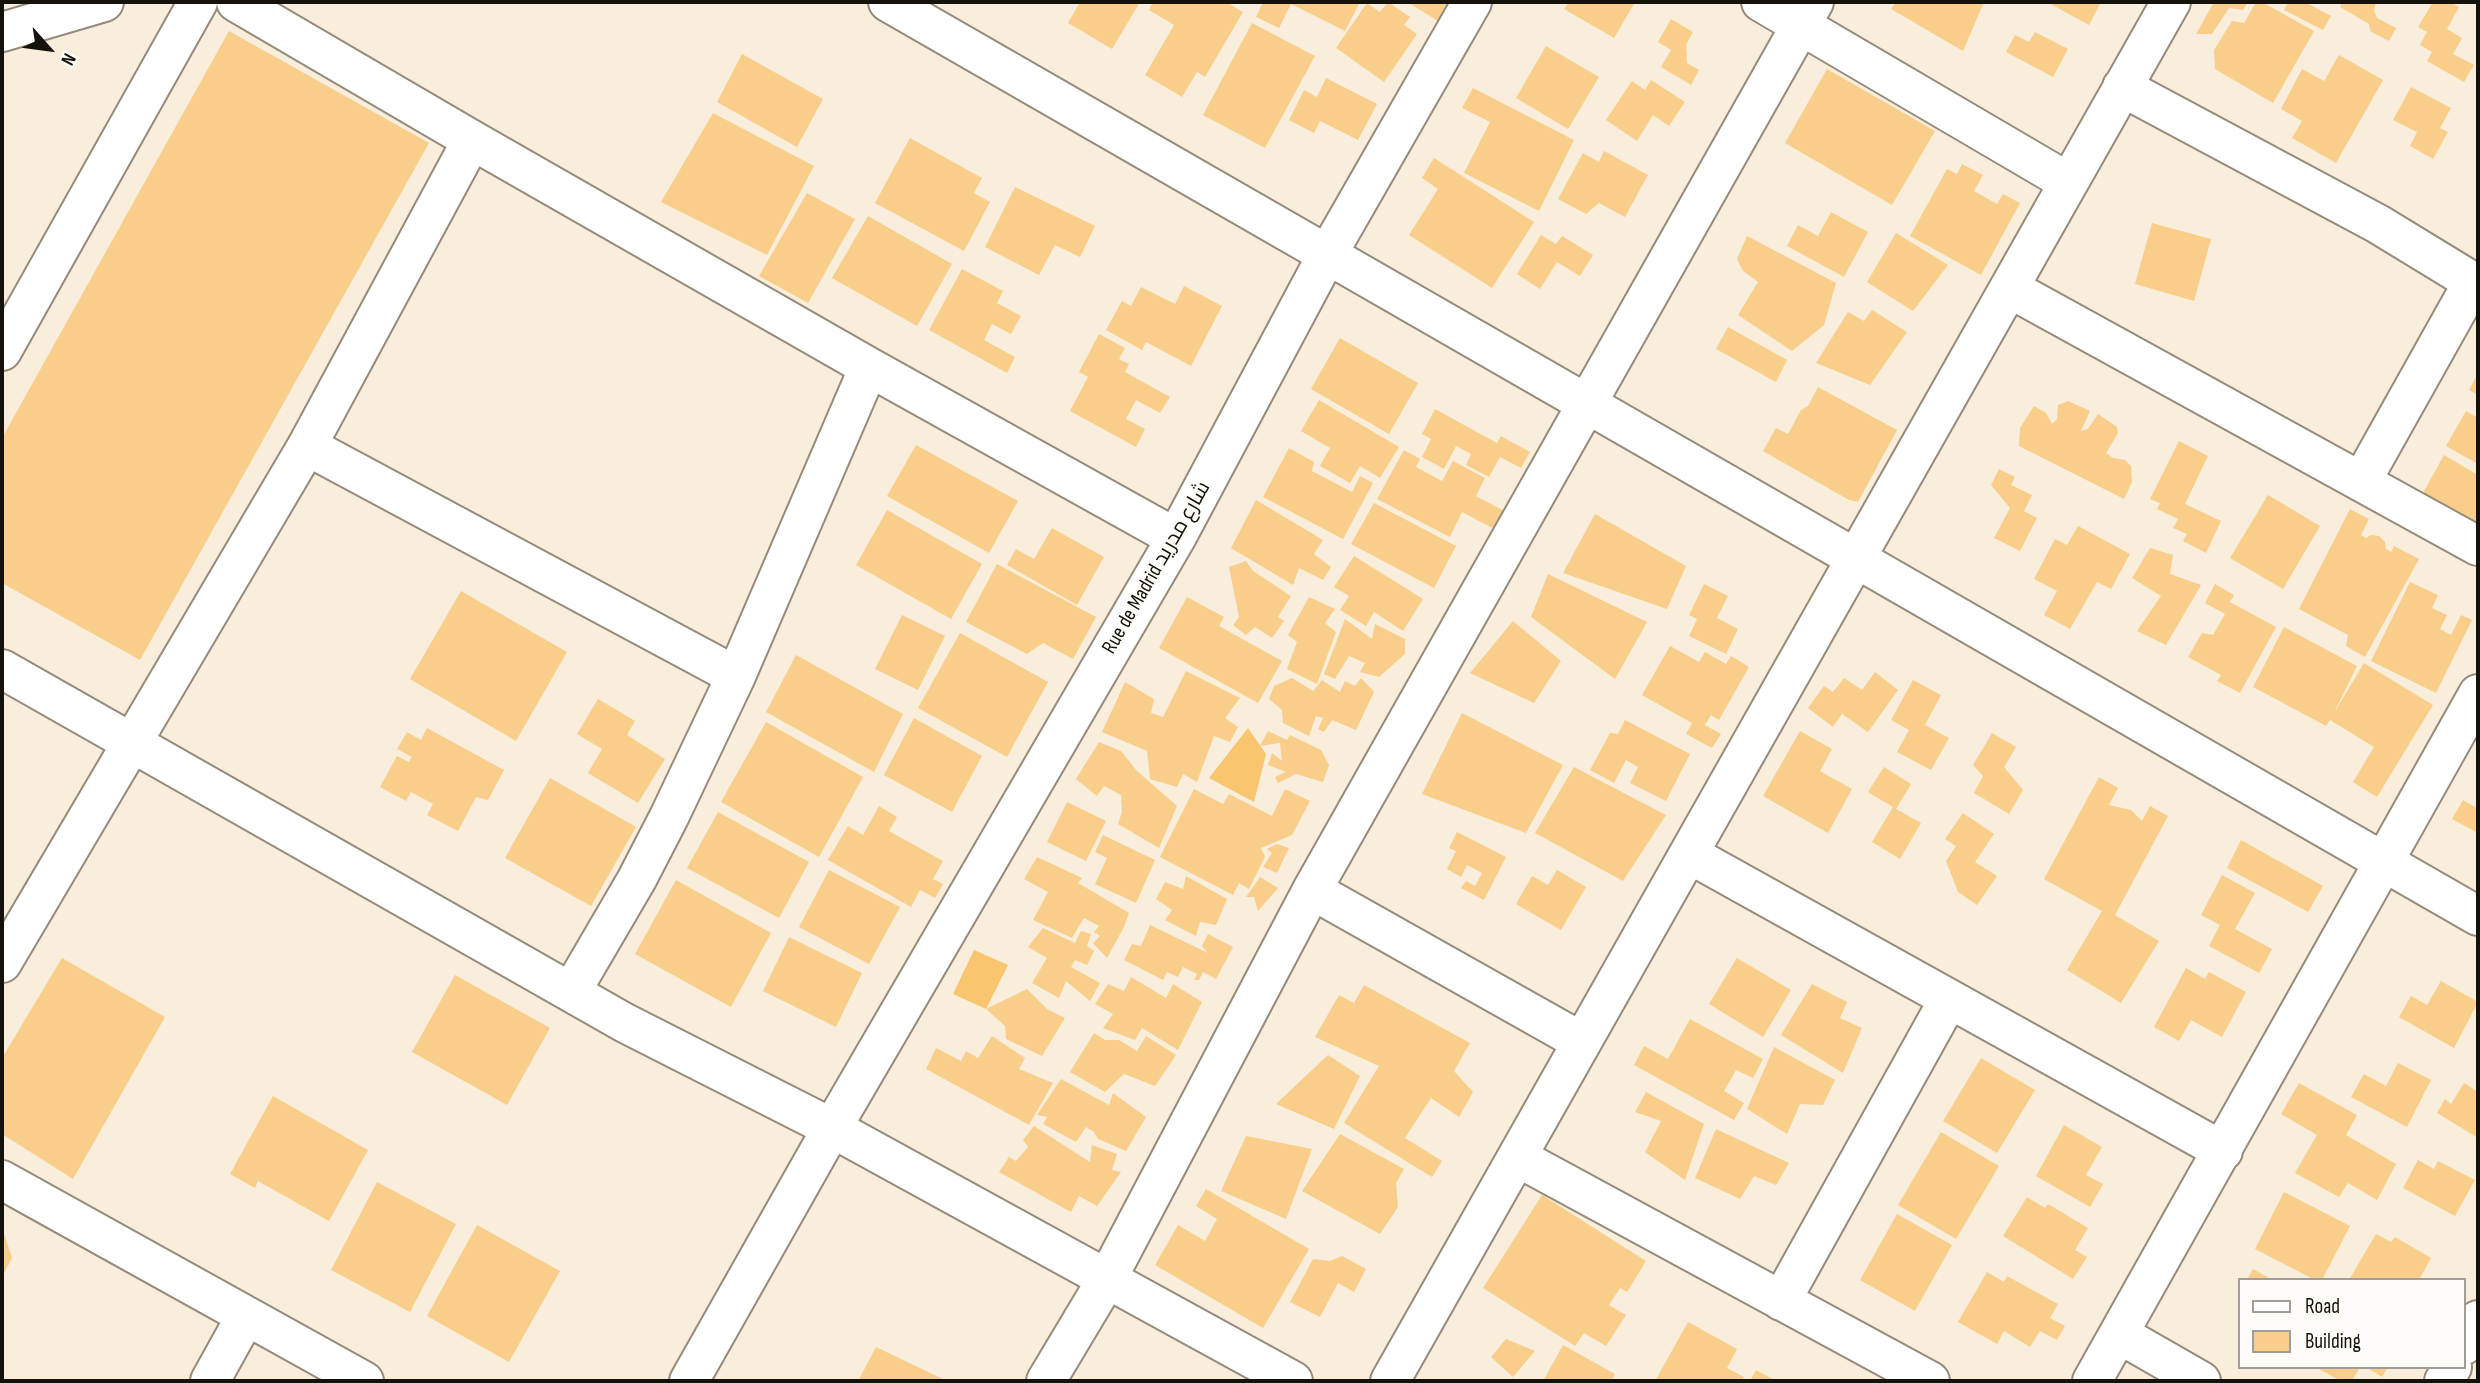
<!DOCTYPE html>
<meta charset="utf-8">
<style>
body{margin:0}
#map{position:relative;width:2480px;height:1383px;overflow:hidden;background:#f9eddb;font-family:"Sofia Sans Condensed",sans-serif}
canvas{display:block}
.frame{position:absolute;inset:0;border:4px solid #15110b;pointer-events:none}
.legend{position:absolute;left:2238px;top:1278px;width:228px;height:91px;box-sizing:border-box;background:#fefcf8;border:2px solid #a19e99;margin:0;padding:9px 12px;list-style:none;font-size:21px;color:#15110b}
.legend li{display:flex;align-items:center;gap:14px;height:35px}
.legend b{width:35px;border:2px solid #a19e99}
.north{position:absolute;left:14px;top:14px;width:70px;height:70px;-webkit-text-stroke:5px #fefcf8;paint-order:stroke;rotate:118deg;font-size:19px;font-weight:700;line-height:28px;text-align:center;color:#15110b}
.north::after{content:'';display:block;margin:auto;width:24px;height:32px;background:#15110b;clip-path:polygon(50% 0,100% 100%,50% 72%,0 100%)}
</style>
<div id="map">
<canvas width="2480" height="1383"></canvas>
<div class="frame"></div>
<ul class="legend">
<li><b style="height:9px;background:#fff"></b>Road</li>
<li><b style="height:19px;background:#f9ce8a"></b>Building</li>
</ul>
<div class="north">N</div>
</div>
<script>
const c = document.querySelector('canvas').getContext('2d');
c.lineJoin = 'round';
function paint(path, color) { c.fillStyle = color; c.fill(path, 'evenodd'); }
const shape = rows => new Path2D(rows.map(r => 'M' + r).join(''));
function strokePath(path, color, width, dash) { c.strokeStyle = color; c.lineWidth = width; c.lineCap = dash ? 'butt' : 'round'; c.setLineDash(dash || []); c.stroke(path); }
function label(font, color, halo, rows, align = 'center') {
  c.font = font + ' "Sofia Sans Condensed",Cairo,sans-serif'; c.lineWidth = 5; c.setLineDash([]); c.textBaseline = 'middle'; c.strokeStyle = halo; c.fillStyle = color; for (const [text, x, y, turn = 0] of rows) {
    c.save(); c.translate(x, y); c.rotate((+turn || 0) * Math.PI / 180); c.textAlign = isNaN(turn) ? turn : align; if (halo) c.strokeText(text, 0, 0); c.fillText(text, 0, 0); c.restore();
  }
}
paint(shape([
 [1248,728,1266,754,1254,802,1209,778],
 [974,950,1008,965,986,1009,953,994]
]), '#f9c56e');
paint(shape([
 [1080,2,1140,2,1112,49,1068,23],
 [1153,2,1226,2,1243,12,1205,77,1197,72,1182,97,1145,75,1174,25,1149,10],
 [1263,2,1360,2,1345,31,1291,4,1279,28,1256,17],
 [1388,2,1410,17,1404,25,1417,34,1384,82,1336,48,1367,3,1380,12],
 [1410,2,1461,2,1446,26,1409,3],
 [1569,2,1595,4,1631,2,1634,4,1614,38,1564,9],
 [1896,2,1984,2,1963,51,1891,9],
 [2047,2,2101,2,2089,25],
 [2214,2,2248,2,2243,10,2229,8,2212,34,2196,34],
 [2256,2,2262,2,2314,31,2273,103,2215,69,2214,50,2232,21,2244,23],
 [2288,2,2305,2,2331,16,2323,30,2284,10],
 [2343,2,2376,2,2374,11,2377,18,2396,28,2389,41,2370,31,2369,24,2340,7],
 [2433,2,2450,2,2459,7,2447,29,2462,38,2453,54,2474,65,2464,82,2427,61,2432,52,2420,45,2427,32,2418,27],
 [1671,19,1693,32,1686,45,1687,63,1699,70,1691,85,1661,67,1671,50,1658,42],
 [1252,23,1315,56,1265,148,1203,115],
 [229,31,429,143,140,660,2,583,2,438],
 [2035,32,2068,49,2053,77,2006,52,2015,35,2029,42],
 [1546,46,1599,77,1568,129,1516,98],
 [742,54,823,99,797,147,717,102],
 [2339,55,2383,80,2336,163,2292,138,2302,121,2281,109,2302,69,2324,81],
 [1827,69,1935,131,1892,205,1785,143],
 [1326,78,1377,104,1358,140,1320,121,1314,133,1289,120,1304,90,1317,97],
 [1651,80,1685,102,1669,126,1653,115,1637,141,1606,120,1632,81,1645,90],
 [2411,87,2451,108,2440,128,2448,132,2433,159,2410,146,2417,132,2393,120],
 [1473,88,1574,140,1539,211,1464,173,1490,122,1462,108],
 [713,113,814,166,767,255,661,202],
 [910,138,982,178,974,193,990,202,964,251,875,203],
 [1604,151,1648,175,1625,217,1599,203,1586,214,1558,199,1583,153,1599,162],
 [1434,158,1534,222,1492,288,1409,235,1438,189,1422,178],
 [1962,164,1983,175,1974,191,1997,204,2003,194,2020,203,1981,275,1910,236,1947,169,1957,174],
 [1015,187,1095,226,1080,257,1055,245,1039,275,985,247],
 [807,193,855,219,808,303,759,276],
 [1831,212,1868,232,1844,277,1787,246,1798,225,1818,236],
 [868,216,952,264,917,326,832,278],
 [2152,223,2211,239,2194,301,2135,284],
 [1896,233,1948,265,1913,311,1867,282],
 [1541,235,1556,244,1562,236,1593,255,1580,276,1557,262,1540,289,1517,274],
 [1747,236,1836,283,1824,325,1792,351,1738,315,1758,282,1743,271,1737,259],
 [962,269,1003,291,997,303,1021,316,1011,334,992,324,984,340,1015,357,1007,373,929,330],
 [1184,286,1222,306,1191,366,1146,342,1142,350,1106,330,1122,301,1131,306,1141,287,1175,304],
 [1872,310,1907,332,1870,385,1816,363,1848,312,1864,321],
 [1728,327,1787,360,1776,382,1716,349],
 [1099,334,1125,348,1119,359,1129,364,1125,372,1170,397,1160,413,1136,400,1126,419,1145,429,1136,447,1070,411,1088,377,1079,372],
 [1340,338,1418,383,1389,434,1311,389],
 [2478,373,2478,395,2469,390],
 [1818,387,1897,430,1858,502,1849,500,1763,451,1776,428,1788,434,1801,410,1808,406],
 [1319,400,1399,447,1380,478,1360,466,1350,483,1320,466,1330,448,1301,431],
 [2068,401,2090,411,2081,431,2088,429,2098,414,2117,427,2118,433,2106,453,2113,458,2125,460,2131,466,2132,482,2124,499,2019,446,2020,428,2034,406,2046,413,2052,424,2057,419,2058,405],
 [1435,409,1497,443,1501,436,1530,452,1521,468,1500,457,1489,477,1466,465,1471,454,1456,446,1444,469,1422,457,1431,439,1422,434],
 [2466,411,2478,418,2478,464,2446,446],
 [2179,441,2208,456,2185,504,2221,521,2206,553,2183,541,2187,534,2173,528,2178,519,2157,509,2160,503,2150,499],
 [916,445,1018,501,989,553,887,496],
 [1289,448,1314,462,1312,471,1352,492,1360,476,1373,483,1343,539,1263,497],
 [1404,450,1420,459,1416,467,1442,481,1453,461,1485,478,1476,496,1506,512,1496,530,1462,512,1450,537,1377,499],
 [2444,455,2478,475,2478,535,2418,502],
 [1999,469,2015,477,2011,485,2032,495,2024,511,2037,518,2020,551,1994,538,2010,508,1991,485],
 [2268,495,2320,526,2283,589,2230,558],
 [1256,500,1323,540,1314,554,1331,567,1323,580,1299,568,1293,585,1231,548],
 [1374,503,1456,546,1434,588,1351,544],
 [2350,509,2369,519,2361,535,2366,538,2371,535,2379,536,2385,542,2386,549,2391,552,2394,546,2419,559,2365,657,2346,646,2348,635,2299,609],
 [887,510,982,564,951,619,856,565],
 [1595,514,1686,566,1667,609,1563,573],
 [2078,526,2130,554,2111,589,2097,582,2070,629,2044,615,2057,591,2034,579,2055,539,2067,545],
 [1052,528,1104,557,1077,605,1007,565,1016,549,1034,559],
 [2150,548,2173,555,2170,574,2201,585,2166,645,2137,631,2161,596,2132,578],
 [1354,556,1423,599,1403,631,1374,612,1366,626,1340,610,1349,596,1334,587],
 [1246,561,1253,571,1291,596,1278,617,1284,621,1272,638,1255,627,1246,635,1233,625,1239,617,1229,567],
 [997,564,1096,617,1073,659,1043,643,1027,654,966,622],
 [1548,574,1647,622,1615,679,1531,617],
 [2410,582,2438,595,2432,608,2447,615,2440,629,2451,635,2461,615,2472,620,2436,693,2371,661],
 [1704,584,1728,596,1717,618,1738,629,1726,654,1689,636,1697,619,1689,615],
 [2215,584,2234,595,2230,602,2276,627,2240,693,2217,681,2221,675,2188,657,2202,633,2213,635,2225,614,2205,603],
 [461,591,567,652,516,741,410,679],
 [1187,597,1224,617,1219,626,1282,661,1258,703,1159,648],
 [1309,597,1335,609,1325,623,1336,632,1317,684,1287,669,1297,642,1288,635],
 [902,615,945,636,918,690,875,669],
 [1345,619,1372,639,1375,624,1405,639,1405,654,1379,677,1360,672,1365,663,1349,656,1335,679,1324,674],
 [1513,621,1561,661,1534,703,1470,673],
 [2284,627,2357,666,2334,713,2364,663,2433,705,2377,797,2353,782,2374,747,2330,720,2326,726,2253,687],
 [960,633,1048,682,1007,757,918,708],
 [1670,646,1699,662,1705,652,1726,664,1731,656,1749,667,1719,720,1711,715,1705,725,1721,734,1712,748,1686,734,1692,723,1642,695],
 [796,655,903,714,874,772,766,712],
 [1186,671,1240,698,1225,718,1238,727,1230,742,1214,736,1197,782,1183,774,1177,787,1150,779,1147,751,1102,732,1125,682,1154,699,1151,713,1163,717],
 [1875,672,1898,690,1868,732,1842,714,1833,727,1808,708,1824,686,1833,692,1844,678,1862,690],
 [1292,678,1313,691,1322,680,1340,692,1345,681,1355,686,1361,678,1374,692,1356,730,1332,720,1324,732,1318,729,1323,718,1316,716,1309,736,1283,723,1282,710,1269,699,1274,686],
 [1913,680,1941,695,1925,725,1949,738,1931,770,1897,752,1909,730,1891,720],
 [598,699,635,721,627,735,665,759,638,803,588,773,602,749,577,734],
 [1462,713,1563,765,1526,833,1422,794],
 [914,718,982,756,952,812,884,775],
 [1625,720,1690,754,1666,801,1630,783,1638,767,1626,760,1614,783,1590,770,1610,733,1618,734],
 [766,722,863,777,819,857,721,802],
 [427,728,504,770,488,800,476,797,458,831,427,815,433,804,411,792,406,801,380,787,397,756,409,762,412,757,397,749,407,732,421,740],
 [1268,731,1287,740,1290,735,1321,750,1329,765,1323,782,1296,774,1278,783,1275,777,1286,772,1268,765,1272,753,1282,761,1280,743,1260,746],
 [1800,731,1832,749,1820,771,1852,789,1828,833,1763,796],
 [1992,733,2016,747,2004,767,2023,790,2009,814,1974,793,1983,776,1973,765],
 [1099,742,1121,751,1137,771,1177,806,1159,848,1118,824,1122,812,1121,795,1104,786,1097,796,1076,779],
 [1574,767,1666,815,1623,881,1535,833],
 [1884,767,1911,784,1896,809,1921,823,1900,859,1872,842,1893,807,1868,792],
 [2099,777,2118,788,2109,805,2131,810,2142,821,2150,806,2168,816,2115,915,2159,941,2121,1003,2067,970,2102,911,2044,879],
 [550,778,636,827,591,906,505,858],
 [1194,789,1223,804,1229,794,1272,816,1285,789,1310,801,1292,835,1261,848,1265,857,1249,889,1239,883,1233,895,1160,857],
 [2463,800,2478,809,2478,833,2452,819],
 [1067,802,1106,821,1086,861,1047,842],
 [879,806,897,817,889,831,943,861,933,879,943,884,935,898,920,890,911,907,828,860,848,826,863,835],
 [718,812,809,862,779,918,687,868],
 [1963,813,1994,834,1975,862,1997,876,1977,905,1958,892,1946,861,1956,846,1945,839],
 [1457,832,1506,857,1484,900,1461,888,1466,881,1475,886,1482,873,1467,865,1461,877,1447,869,1456,851,1449,848],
 [1103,835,1155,860,1136,903,1095,884,1107,858,1095,852],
 [2241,840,2323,886,2308,912,2227,868],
 [1277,844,1289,848,1277,873,1263,867,1272,853,1267,849],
 [1037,857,1082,878,1078,883,1129,913,1124,927,1107,958,1093,943,1100,936,1094,932,1099,926,1084,918,1072,938,1033,920,1048,892,1024,879],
 [829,870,900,907,869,964,799,927],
 [1557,870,1586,887,1561,930,1516,904,1532,876,1548,885],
 [2222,875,2255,893,2235,929,2272,949,2259,973,2209,946,2220,925,2201,915],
 [1186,876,1227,899,1216,925,1200,922,1196,936,1165,920,1172,910,1156,899,1165,882,1183,889],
 [1260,877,1278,888,1258,911,1254,897,1246,897],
 [676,880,771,933,731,1007,635,954],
 [1150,925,1208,953,1202,946,1208,934,1233,947,1216,979,1203,972,1199,980,1194,980,1197,974,1183,967,1178,977,1167,972,1163,980,1124,960,1132,944,1141,946],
 [1043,928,1075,943,1081,931,1091,934,1087,946,1094,951,1087,965,1075,960,1071,967,1100,983,1090,1001,1066,981,1059,998,1032,983,1047,958,1028,947],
 [789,937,862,973,836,1027,763,991],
 [62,958,165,1017,73,1179,2,1134,2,1058],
 [1737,958,1791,990,1763,1037,1709,1004],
 [2186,968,2205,979,2209,972,2246,992,2222,1037,2191,1020,2179,1041,2154,1027],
 [455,975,550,1028,507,1105,412,1052],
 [1131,977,1166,998,1173,984,1202,1002,1178,1050,1142,1028,1135,1040,1103,1028,1113,1014,1095,1004,1108,984,1124,991],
 [2441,981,2478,1002,2454,1048,2399,1017,2411,996,2427,1005],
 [1812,984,1847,1002,1840,1018,1862,1028,1843,1073,1781,1035],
 [1364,985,1470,1043,1454,1071,1473,1092,1459,1117,1431,1098,1405,1138,1442,1161,1432,1177,1344,1123,1379,1066,1315,1037,1339,995,1354,1003],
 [1027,989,1047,1009,1065,1018,1042,1056,1006,1039,1005,1026,986,1009],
 [1690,1019,1763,1059,1753,1078,1736,1070,1724,1091,1744,1103,1734,1120,1634,1065,1644,1046,1668,1059],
 [1094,1033,1105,1040,1119,1040,1137,1051,1146,1036,1176,1055,1155,1086,1124,1074,1105,1092,1070,1072],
 [992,1036,1025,1058,1019,1069,1053,1083,1029,1125,926,1069,936,1048,961,1061,966,1051,978,1058],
 [1774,1047,1835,1080,1823,1105,1800,1104,1787,1134,1747,1109],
 [1328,1055,1360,1076,1334,1129,1276,1104],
 [1981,1058,2035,1090,1997,1153,1943,1121],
 [2398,1063,2431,1080,2407,1127,2351,1097,2364,1074,2386,1086],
 [1061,1079,1109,1105,1113,1093,1146,1117,1126,1151,1098,1139,1094,1132,1086,1127,1076,1142,1043,1124,1047,1117,1037,1115],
 [2299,1083,2357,1115,2346,1135,2396,1164,2377,1200,2348,1183,2339,1197,2295,1173,2317,1135,2281,1114],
 [2464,1083,2478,1092,2478,1138,2437,1113,2445,1099,2451,1104],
 [1646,1092,1704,1124,1685,1180,1645,1152,1661,1121,1635,1112],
 [273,1096,368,1150,329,1221,258,1181,255,1188,230,1174],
 [2064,1125,2102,1147,2086,1175,2103,1184,2090,1207,2036,1176],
 [1034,1126,1090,1162,1092,1145,1117,1154,1112,1170,1121,1172,1097,1206,1079,1196,1071,1212,999,1172,1009,1157,1016,1161,1028,1147,1023,1140],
 [1716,1129,1789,1163,1776,1185,1754,1176,1740,1199,1695,1178],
 [1941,1132,1999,1166,1956,1239,1898,1205],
 [1340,1134,1404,1169,1396,1183,1398,1207,1380,1234,1302,1191],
 [1246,1136,1312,1149,1286,1219,1221,1191],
 [2418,1160,2434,1169,2438,1161,2475,1180,2455,1216,2403,1188],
 [377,1182,456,1224,410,1312,331,1270],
 [1206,1189,1309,1249,1263,1328,1155,1265,1178,1225,1205,1241,1217,1219,1196,1206],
 [2284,1192,2350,1226,2322,1280,2315,1280,2255,1249],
 [1542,1195,1646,1261,1627,1292,1620,1288,1609,1305,1626,1315,1606,1346,1584,1333,1575,1346,1483,1288],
 [2027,1197,2045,1208,2048,1204,2088,1228,2075,1250,2087,1257,2073,1279,2003,1236],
 [1897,1214,1952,1245,1915,1311,1860,1280],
 [477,1225,560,1271,509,1362,427,1316],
 [2,1227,12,1258,2,1277],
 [2376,1234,2391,1242,2395,1237,2431,1258,2419,1280,2349,1280],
 [1342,1256,1366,1269,1354,1292,1338,1283,1320,1317,1290,1302,1313,1259,1330,1261],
 [2253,1269,2273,1280,2247,1280],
 [1987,1272,2004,1282,2007,1276,2058,1304,2050,1318,2065,1326,2057,1340,2040,1331,2030,1347,2004,1331,1997,1344,1958,1322],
 [1688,1322,1737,1349,1727,1368,1744,1377,1742,1381,1655,1381],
 [1506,1339,1535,1351,1513,1377,1491,1357],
 [1563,1345,1615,1374,1611,1381,1543,1381],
 [876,1347,947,1381,858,1381],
 [2316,1367,2360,1367,2352,1381,2340,1381],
 [2366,1367,2388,1367,2382,1377],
 [1756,1370,1776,1381,1750,1381]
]), '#f9ce8a');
const minor = shape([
 [236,2,472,140,869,367,1176,538],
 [888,2,2478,916],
 [1761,2,2068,182],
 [2,32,104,2],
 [2122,87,2378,224,2478,285],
 [2009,288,2478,546],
 [2,351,198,2],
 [307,446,736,676],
 [2361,482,2473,282],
 [2,669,625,1023,832,1128,1293,1381],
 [1689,854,2223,1151],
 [1312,890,1582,1042],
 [2,963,307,446,472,140],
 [571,992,637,879,669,817,736,676,869,367],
 [1517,1157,1930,1381],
 [2,1180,364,1381],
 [1781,1301,1949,999],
 [2119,1334,2201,1381],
 [2464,1345,2478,1320],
 [210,1381,246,1316],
 [689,1381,832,1128,1176,538,1327,255,1472,2],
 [1046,1381,1107,1279,1312,890,1814,2],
 [1390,1381,2171,2],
 [2092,1381,2478,694],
 [2444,1381,2452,1367]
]);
strokePath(minor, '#958b7b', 42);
strokePath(minor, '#fff', 38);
label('21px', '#15110b', '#fefcf8', [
 ["Rue de Madrid شارع مدريد",1157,568,-60]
]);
</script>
